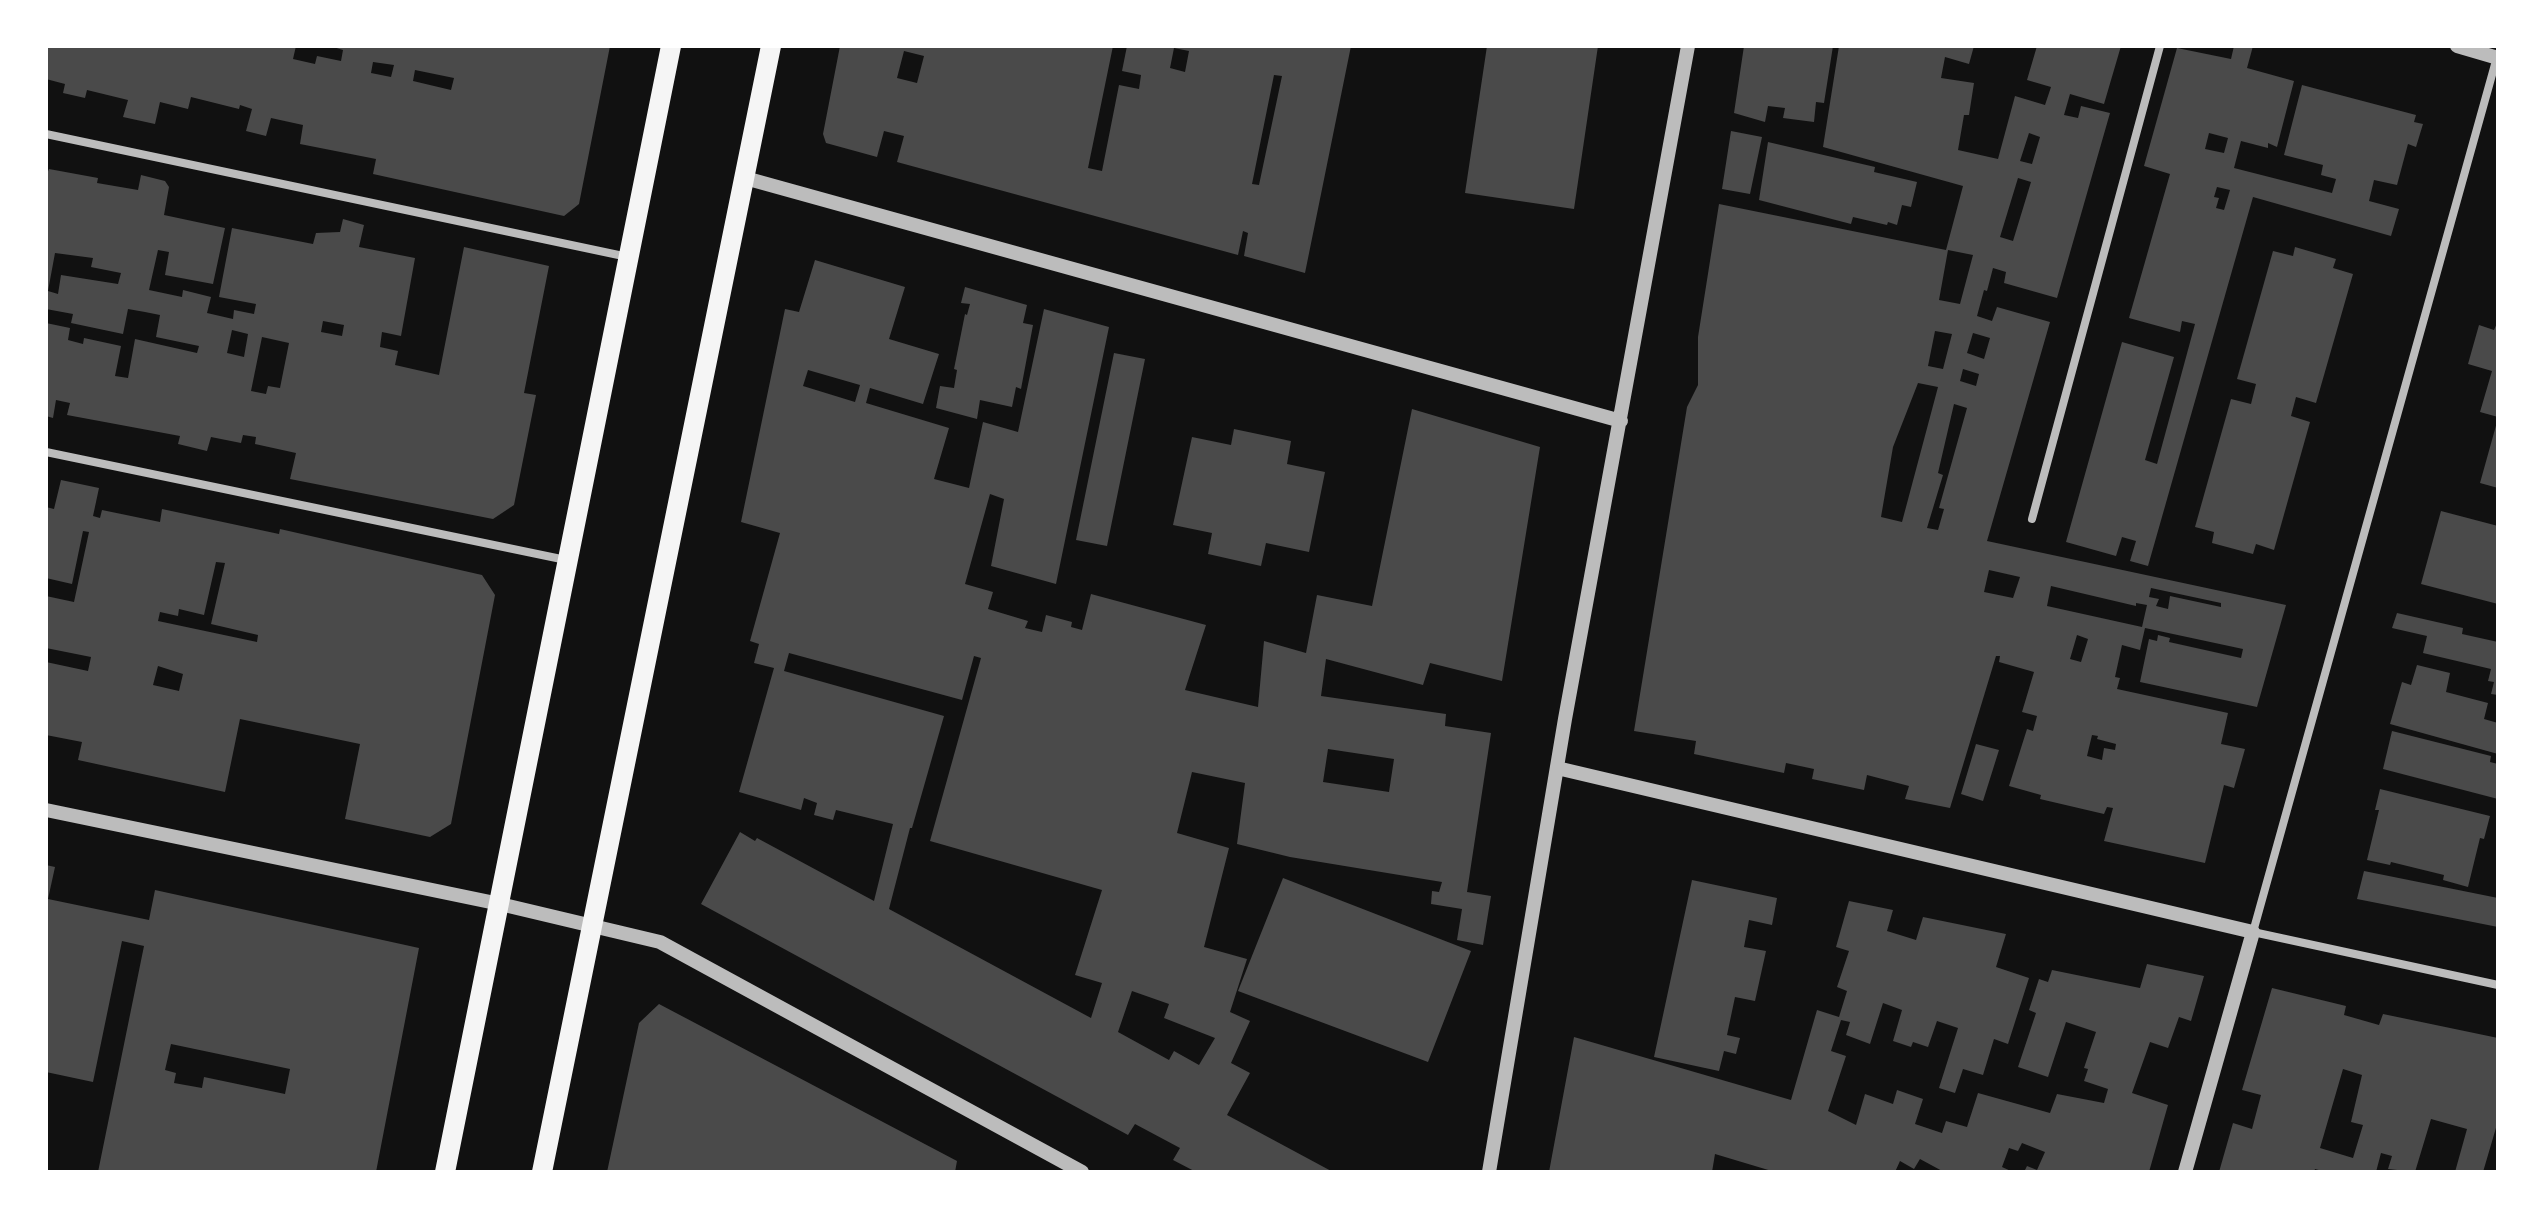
<!DOCTYPE html>
<style>
body{margin:0}
#map{position:relative;width:2544px;height:1218px;overflow:hidden;background:#111;font-family:Signika,sans-serif}
canvas{display:block}
.frame{position:absolute;inset:0;border:48px solid #fff;pointer-events:none}
</style>
<div id="map">
<canvas width="2544" height="1218"></canvas>
<div class="frame"></div>
</div>
<script>
const c = document.querySelector('canvas').getContext('2d');
c.lineJoin = 'round';
function paint(path, color) { c.fillStyle = color; c.fill(path, 'evenodd'); }
const shape = rows => new Path2D(rows.map(r => 'M' + r).join(''));
function strokePath(path, color, width, dash) { c.strokeStyle = color; c.lineWidth = width; c.lineCap = dash ? 'butt' : 'round'; c.setLineDash(dash || []); c.stroke(path); }
paint(shape([
 [46,46,296,46,293,59,315,64,317,56,341,61,343,50,330,46,610,46,579,204,564,216,373,174,376,159,300,144,303,125,271,118,266,136,246,131,252,109,240,105,239,109,191,97,188,109,160,102,155,124,123,117,128,100,87,90,85,98,63,93,65,84,46,79],
 [373,62,394,65,391,77,371,73],
 [415,70,454,78,451,90,413,81],
 [840,46,1113,46,1088,168,1102,171,1119,85,1139,89,1141,75,1122,71,1127,46,1351,46,1305,273,1244,256,1248,233,1243,231,1238,255,897,162,904,136,884,131,877,157,826,143,823,134],
 [1174,48,1189,51,1185,72,1170,68],
 [904,51,924,56,917,83,897,78],
 [1274,75,1282,76,1259,185,1252,184],
 [1487,46,1598,46,1574,209,1465,193],
 [1744,46,1833,46,1824,103,1816,102,1814,122,1783,118,1785,108,1768,106,1765,122,1734,113],
 [1839,46,1974,46,1969,64,1945,57,1941,78,1974,83,1969,115,1964,115,1958,150,1998,159,2015,96,2045,105,2051,87,2027,80,2037,46,2121,46,2104,104,2070,94,2064,115,2078,118,2081,106,2110,113,2057,298,2004,283,2006,272,1993,268,1987,291,1984,290,1977,316,1992,321,1997,307,2050,322,1987,541,2286,605,2257,707,2140,682,2149,639,2157,641,2158,635,2170,638,2169,642,2241,658,2243,649,2145,628,2140,650,2122,645,2115,677,2120,678,2117,689,2228,713,2221,744,2245,749,2234,788,2224,785,2205,863,2104,841,2113,808,2107,807,2104,814,2040,799,2041,795,2009,786,2027,729,2033,731,2037,716,2022,712,2034,672,1999,662,2000,656,1996,656,1950,808,1905,799,1909,786,1867,775,1864,790,1812,779,1814,769,1786,763,1784,773,1694,754,1696,741,1634,731,1687,407,1698,385,1698,337,1719,204,1946,250,1963,186,1823,147],
 [2029,133,2040,137,2032,164,2020,161],
 [2018,178,2031,182,2013,241,2000,237],
 [1948,250,1973,255,1960,304,1939,300],
 [1935,331,1952,334,1943,369,1928,366],
 [1973,333,1990,338,1984,359,1967,353],
 [1963,369,1979,374,1976,386,1960,381],
 [1918,383,1938,387,1902,522,1881,517,1893,447],
 [1954,404,1967,408,1939,508,1944,509,1938,530,1927,528,1943,475,1938,473],
 [1989,570,2020,577,2013,598,1984,592],
 [2051,586,2136,606,2136,603,2147,605,2142,627,2047,606],
 [2151,588,2221,603,2221,607,2170,596,2168,609,2156,606,2159,599,2149,597],
 [2077,635,2088,639,2081,662,2070,659],
 [2092,735,2098,736,2097,739,2116,744,2115,750,2104,748,2102,760,2087,756],
 [2234,46,2253,46,2247,68,2294,81,2277,147,2268,143,2268,148,2241,141,2234,168,2332,193,2336,179,2321,175,2323,165,2284,155,2302,85,2416,115,2414,122,2423,124,2416,147,2408,144,2397,185,2374,180,2369,201,2399,209,2391,236,2253,197,2148,566,2130,561,2136,541,2122,537,2116,556,2066,542,2122,342,2174,357,2145,460,2157,464,2195,324,2182,321,2180,332,2129,318,2170,174,2144,166,2177,48,2231,59],
 [2209,133,2228,138,2224,153,2205,149],
 [2217,187,2230,190,2224,210,2216,208,2219,198,2214,197],
 [1731,131,1762,137,1750,194,1722,189],
 [1768,142,1875,167,1874,172,1917,182,1911,207,1902,205,1897,225,1888,222,1887,225,1853,217,1851,224,1759,200],
 [49,169,98,178,97,183,138,190,141,175,165,181,169,187,164,215,225,228,213,284,165,275,169,252,158,250,149,290,182,297,183,290,211,297,207,313,233,319,234,310,254,314,256,304,219,297,232,228,313,244,316,233,340,232,343,219,364,225,359,247,415,258,401,336,382,332,380,347,398,351,395,365,439,375,464,247,549,266,524,393,536,395,514,505,493,519,290,479,296,453,255,444,256,437,243,435,241,443,211,437,207,451,178,444,180,436,67,415,70,403,56,400,53,418,46,416,46,323,70,328,68,340,83,344,84,338,121,346,115,376,128,378,135,339,197,353,199,346,156,337,160,315,145,312,128,309,123,334,71,323,73,314,46,309,46,176],
 [55,253,93,258,91,267,121,273,118,284,61,275,58,294,48,291],
 [323,321,344,325,342,336,321,332],
 [232,330,248,334,244,357,227,353],
 [262,337,289,343,280,388,268,386,266,394,251,391],
 [2295,247,2336,259,2333,268,2353,274,2316,403,2296,397,2291,416,2310,422,2274,550,2256,544,2253,554,2212,543,2214,532,2195,527,2231,399,2251,404,2256,384,2237,379,2273,251,2293,256],
 [815,260,905,287,889,339,939,354,923,404,870,388,866,403,949,428,934,479,969,488,983,422,1018,432,1044,309,1109,327,1056,584,991,566,1004,499,990,494,965,584,993,592,988,609,1028,621,1025,628,1042,632,1046,615,1072,622,1071,627,1082,630,1091,594,1206,625,1185,690,1258,707,1264,641,1306,653,1317,595,1372,606,1412,409,1540,447,1502,681,1430,663,1423,685,1326,659,1321,696,1446,714,1445,726,1491,733,1467,892,1491,896,1483,945,1457,940,1462,909,1431,904,1432,891,1439,892,1442,882,1290,857,1237,844,1245,783,1192,772,1177,833,1229,848,1204,947,1247,959,1230,1012,1250,1021,1231,1063,1250,1073,1227,1115,1333,1172,1196,1172,1173,1160,1180,1148,1135,1124,1128,1135,701,904,740,832,755,841,757,838,874,901,893,824,836,810,833,820,814,815,817,803,804,798,801,810,739,792,774,668,754,663,759,644,750,641,780,533,741,522,785,309,799,312],
 [808,370,860,385,855,402,803,386],
 [789,653,962,700,974,656,981,658,930,841,1102,890,1075,975,1102,983,1091,1018,889,909,910,828,912,828,944,716,784,671],
 [1328,749,1394,759,1389,792,1323,782],
 [1132,991,1169,1004,1164,1018,1215,1038,1199,1065,1174,1051,1169,1060,1118,1032],
 [965,287,1027,305,1023,323,1033,325,1021,389,1016,387,1012,407,980,400,977,419,936,408,940,386,954,388,957,370,954,369,965,314,967,315,970,304,961,303],
 [2498,321,2498,417,2480,412,2492,371,2468,364,2479,325,2494,330],
 [1114,353,1145,359,1107,546,1076,540],
 [2497,422,2498,422,2498,488,2480,483],
 [1234,429,1291,441,1287,464,1325,472,1309,552,1266,543,1261,566,1208,554,1212,533,1173,525,1192,437,1231,445],
 [61,480,99,488,93,516,100,518,102,510,160,522,162,509,279,534,280,529,482,575,495,595,451,824,430,837,345,819,360,744,240,719,225,792,78,760,82,742,46,735,46,662,88,671,91,657,46,648,46,596,74,602,89,532,83,531,72,584,46,578,46,507,54,509],
 [216,562,225,563,211,624,258,635,257,642,158,621,160,612,178,616,179,609,204,615],
 [158,666,183,674,179,691,153,685],
 [2441,511,2498,526,2498,604,2421,584],
 [2397,613,2463,628,2462,634,2498,642,2498,695,2491,694,2494,682,2488,681,2491,669,2423,653,2427,636,2392,628],
 [2417,665,2450,673,2446,692,2488,703,2484,719,2498,723,2498,754,2390,724,2402,682,2411,685],
 [2392,731,2491,756,2490,762,2498,764,2498,799,2383,769],
 [1976,744,1999,750,1983,801,1961,794],
 [2380,789,2490,816,2484,839,2480,838,2468,887,2443,880,2444,875,2391,862,2390,865,2367,860,2379,810,2375,810],
 [46,865,55,867,48,899,149,920,155,890,419,948,376,1172,98,1172,144,946,122,941,93,1082,46,1072],
 [171,1044,290,1069,285,1094,204,1077,202,1088,174,1083,176,1073,165,1070],
 [2364,871,2498,898,2498,927,2357,899],
 [1283,878,1471,951,1428,1062,1238,991],
 [1692,880,1777,898,1772,925,1749,920,1744,947,1766,951,1755,1001,1735,997,1727,1035,1740,1038,1736,1054,1724,1051,1719,1071,1654,1057],
 [1849,901,1893,910,1887,931,1916,940,1923,917,2006,934,1996,967,2029,978,2008,1044,1994,1039,1983,1075,1963,1069,1955,1093,1939,1088,1958,1028,1937,1021,1928,1047,1913,1042,1911,1047,1893,1041,1902,1010,1883,1003,1870,1044,1846,1035,1850,1022,1841,1020,1831,1051,1846,1056,1828,1111,1856,1125,1865,1094,1893,1104,1897,1090,1923,1099,1915,1124,1942,1133,1946,1121,1967,1127,1978,1093,2050,1113,2057,1094,2104,1103,2108,1089,2084,1081,2088,1069,2084,1068,2096,1032,2066,1022,2048,1077,2018,1067,2036,1013,2029,1010,2039,979,2048,982,2052,970,2140,988,2147,964,2204,976,2191,1021,2179,1017,2168,1048,2150,1042,2132,1093,2168,1105,2149,1172,2024,1172,2027,1166,2037,1170,2045,1152,2022,1143,2018,1151,2009,1148,2002,1167,2013,1172,1944,1172,1920,1159,1914,1169,1900,1161,1895,1172,1775,1172,1715,1154,1712,1172,1549,1172,1574,1037,1791,1100,1817,1010,1839,1017,1847,991,1837,987,1849,951,1836,947],
 [2272,988,2346,1006,2344,1015,2379,1025,2383,1014,2498,1038,2498,1121,2483,1172,2455,1172,2467,1129,2431,1119,2415,1172,2388,1169,2392,1156,2381,1153,2376,1172,2326,1172,2315,1169,2314,1172,2219,1172,2233,1123,2252,1129,2261,1095,2242,1090],
 [2343,1069,2362,1075,2351,1122,2363,1125,2353,1158,2320,1148],
 [659,1004,957,1161,955,1172,607,1172,639,1023]
]), '#4a4a4a');
strokePath(shape([
 [2497,57,2253,932,2498,985],
 [46,134,628,257],
 [46,452,566,560],
 [2032,519,2160,46]
]), '#bcbcbc', 8);
strokePath(shape([
 [2457,46,2498,58],
 [745,178,1621,421],
 [1557,768,2253,932,2185,1172],
 [46,810,500,904,660,942,1082,1172],
 [1489,1172,1565,719,1688,46]
]), '#bcbcbc', 14);
strokePath(shape([
 [445,1172,671,46],
 [542,1172,771,46]
]), '#f5f5f5', 20);
</script>
